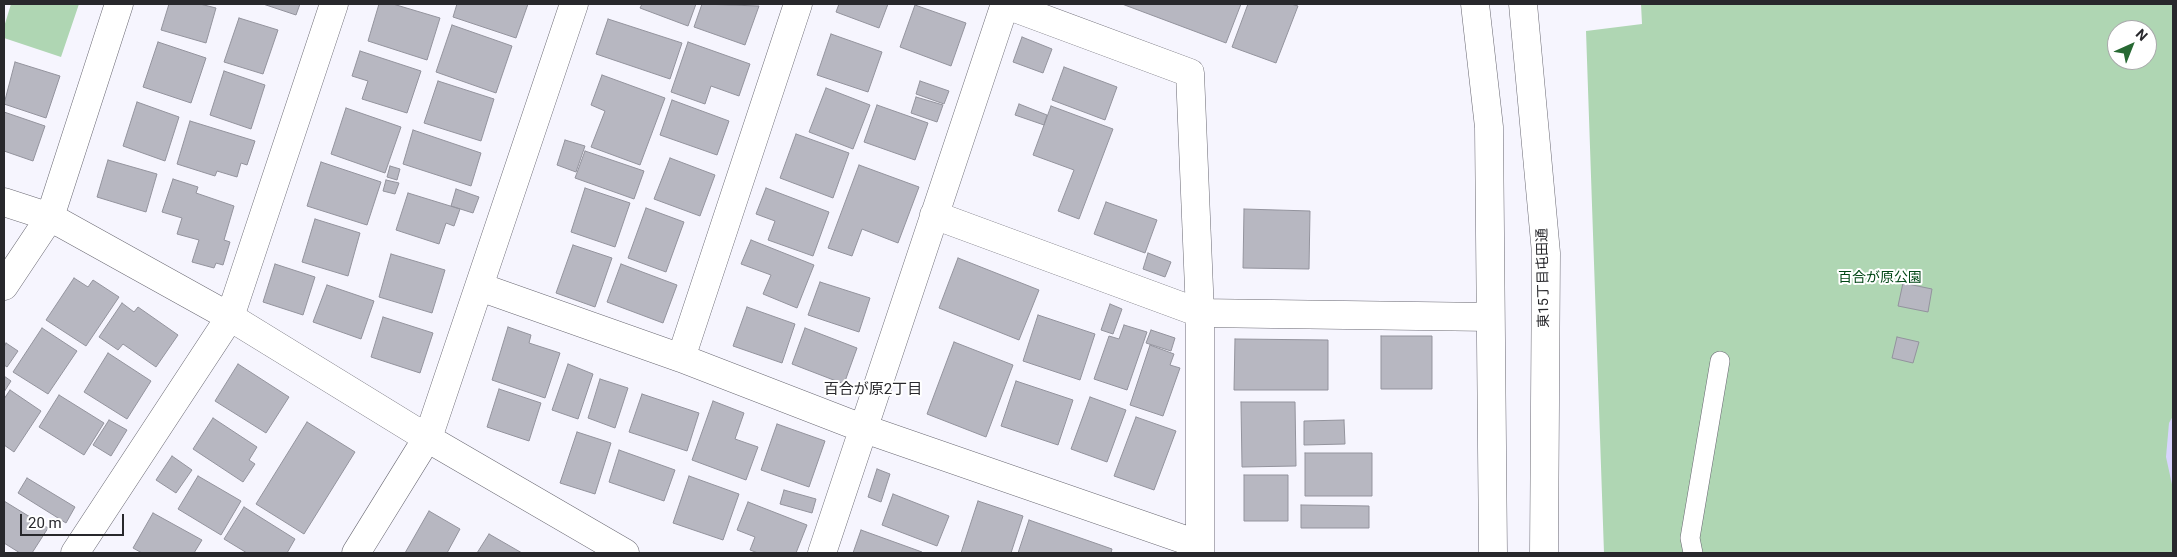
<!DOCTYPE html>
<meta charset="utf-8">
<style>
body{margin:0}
#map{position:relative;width:2177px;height:557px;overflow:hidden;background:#f6f5fe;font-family:Roboto,sans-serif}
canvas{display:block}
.frame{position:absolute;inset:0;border:5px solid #28282c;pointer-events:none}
.north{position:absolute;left:2107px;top:20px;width:50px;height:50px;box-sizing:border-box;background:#fff;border:1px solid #a9a9ab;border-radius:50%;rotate:44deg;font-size:14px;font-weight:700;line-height:20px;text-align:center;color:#28282c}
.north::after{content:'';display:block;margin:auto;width:18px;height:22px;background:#276933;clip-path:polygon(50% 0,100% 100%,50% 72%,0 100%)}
.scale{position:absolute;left:20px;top:514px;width:104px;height:22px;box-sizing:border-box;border:2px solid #28282c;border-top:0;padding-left:6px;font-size:15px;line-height:18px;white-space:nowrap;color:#28282c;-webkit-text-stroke:4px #fff;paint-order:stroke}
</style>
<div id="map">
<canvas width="2177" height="557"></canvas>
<div class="frame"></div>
<div class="north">N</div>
<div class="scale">20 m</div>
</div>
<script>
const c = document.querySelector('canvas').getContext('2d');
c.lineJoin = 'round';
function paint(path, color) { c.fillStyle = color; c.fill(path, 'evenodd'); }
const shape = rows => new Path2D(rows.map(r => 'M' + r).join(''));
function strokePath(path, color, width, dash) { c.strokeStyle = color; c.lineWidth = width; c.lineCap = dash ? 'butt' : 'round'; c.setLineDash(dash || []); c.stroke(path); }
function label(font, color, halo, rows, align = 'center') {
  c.font = font + ' Roboto,"Noto Sans JP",sans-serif'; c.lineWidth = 4; c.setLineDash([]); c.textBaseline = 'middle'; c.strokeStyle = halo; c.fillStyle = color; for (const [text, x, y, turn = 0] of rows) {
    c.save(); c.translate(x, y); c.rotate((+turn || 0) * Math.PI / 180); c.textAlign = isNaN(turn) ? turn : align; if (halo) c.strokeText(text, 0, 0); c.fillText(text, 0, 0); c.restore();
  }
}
paint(shape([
 [11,4,79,4,61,57,4,38,4,27],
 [1641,4,2173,4,2173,553,1604,553,1586,31,1642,24],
 [2117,30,2147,30,2147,60,2117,60]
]), '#afd6b3');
paint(shape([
 [2173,416,2173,489,2166,457,2169,423]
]), '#d8d4fe');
const building = shape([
 [169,4,200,4,216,8,206,43,161,30,169,4],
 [263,4,300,4,296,15,263,4],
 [379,4,393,4,440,18,427,60,368,41,379,4],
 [457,4,528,4,516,38,453,17,457,4],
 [642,4,696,4,688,26,640,8,642,4],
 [702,4,759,6,745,45,694,27,702,4],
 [839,4,888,4,879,28,836,12,839,4],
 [1122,4,1241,4,1226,43,1122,4],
 [1248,4,1291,4,1298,6,1276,63,1232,47,1248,4],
 [915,5,966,23,951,66,900,47,915,5],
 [239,18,278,30,263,74,224,62,239,18],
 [608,19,682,43,670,79,596,54,608,19],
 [452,25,512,46,496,93,436,72,452,25],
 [831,34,882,52,868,92,817,75,831,34],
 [1022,37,1052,49,1043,73,1013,62,1022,37],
 [158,42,206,58,191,103,143,87,158,42],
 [688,42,750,64,739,96,711,86,705,104,671,92,688,42],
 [360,51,421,71,407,113,362,99,368,81,352,76,360,51],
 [15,62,60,76,46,118,4,104,15,62],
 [1064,67,1117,87,1105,120,1052,100,1064,67],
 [224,71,265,85,251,129,210,115,224,71],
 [602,75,665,98,640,165,591,147,605,111,591,105,602,75],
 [438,81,494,99,481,141,424,123,438,81],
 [920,81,949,91,944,104,916,94,920,81],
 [826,88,870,105,853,149,809,132,826,88],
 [916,97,943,105,937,122,911,113,916,97],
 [672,100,729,121,717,155,660,135,672,100],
 [137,102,179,117,165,161,123,146,137,102],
 [1019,104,1047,115,1044,125,1015,115,1019,104],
 [877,105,928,123,915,160,864,142,877,105],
 [1051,106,1113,129,1079,219,1058,211,1074,170,1033,155,1051,106],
 [346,108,401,127,385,173,331,154,346,108],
 [4,112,45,126,33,161,4,151,4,112],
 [190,121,255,141,247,165,241,163,237,177,217,171,215,176,177,164,190,121],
 [413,130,481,153,471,186,403,164,413,130],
 [796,134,849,153,833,198,780,178,796,134],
 [565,140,585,146,576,172,557,165,565,140],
 [585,151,644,171,634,199,575,178,585,151],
 [670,158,715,175,700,216,654,199,670,158],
 [108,160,157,174,146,212,97,197,108,160],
 [321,162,381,182,367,225,307,206,321,162],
 [859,165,919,187,898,243,862,229,852,256,828,248,859,165],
 [390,166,400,169,397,180,387,177,390,166],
 [173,179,198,187,196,193,234,206,224,240,230,242,223,265,216,263,214,268,192,262,199,240,177,234,182,218,162,212,173,179],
 [386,180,399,183,395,194,383,191,386,180],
 [585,188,630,203,615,247,571,232,585,188],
 [766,188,829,212,813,256,768,240,775,221,756,214,766,188],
 [456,189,479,197,473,213,451,206,456,189],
 [408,193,460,209,454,226,446,223,439,244,396,230,408,193],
 [1106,202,1157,220,1145,253,1094,234,1106,202],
 [646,208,684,222,666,272,628,258,646,208],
 [1244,209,1310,211,1309,269,1243,268,1244,209],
 [315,219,360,233,348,276,302,262,315,219],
 [751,240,814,265,797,308,763,294,771,275,741,264,751,240],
 [573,245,612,258,595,307,556,293,573,245],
 [1148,253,1171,262,1165,277,1143,269,1148,253],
 [391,254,445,270,432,313,379,297,391,254],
 [958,258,1039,290,1019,340,939,308,958,258],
 [275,264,315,277,303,315,263,302,275,264],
 [621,264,677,285,663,323,607,302,621,264],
 [74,278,88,287,93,280,119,297,86,346,46,320,74,278],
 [820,282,870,298,859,332,808,315,820,282],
 [1903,283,1932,289,1928,312,1898,306,1903,283],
 [327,285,374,301,361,339,313,322,327,285],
 [122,303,134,312,138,307,178,335,156,367,123,344,118,350,99,337,122,303],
 [1110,304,1122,309,1113,334,1101,330,1110,304],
 [747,307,795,324,782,363,733,346,747,307],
 [1038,315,1095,334,1080,380,1023,361,1038,315],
 [383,317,433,333,420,373,371,357,383,317],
 [1124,325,1147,332,1127,390,1094,379,1109,336,1119,339,1124,325],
 [508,327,531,335,529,343,560,353,545,398,492,380,508,327],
 [42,328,77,351,48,394,13,372,42,328],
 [805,328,857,348,844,384,792,364,805,328],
 [1151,330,1175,338,1171,351,1146,343,1151,330],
 [1381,336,1432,336,1432,389,1381,389,1381,336],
 [1897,337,1919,342,1913,363,1892,358,1897,337],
 [1235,339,1328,340,1328,390,1234,390,1235,339],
 [954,342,1013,365,986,437,927,414,954,342],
 [6,343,18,351,7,367,4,365,4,347,6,343],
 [1150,345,1174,354,1170,365,1180,368,1163,416,1130,405,1150,345],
 [108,353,151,381,127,419,84,392,108,353],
 [238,364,289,397,266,433,215,401,238,364],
 [568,364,593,374,578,419,552,410,568,364],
 [4,376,11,381,4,392,4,376],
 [600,379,628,388,615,428,588,418,600,379],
 [1016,381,1073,400,1058,445,1001,426,1016,381],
 [499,389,541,403,529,441,487,427,499,389],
 [10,390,41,411,14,452,4,445,4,399,10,390],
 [642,394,699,413,687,451,629,432,642,394],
 [59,395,104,423,84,455,39,427,59,395],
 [1090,397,1126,410,1107,462,1071,449,1090,397],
 [713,401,744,413,735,439,758,447,746,480,692,460,713,401],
 [1241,402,1295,402,1296,466,1242,467,1241,402],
 [1136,417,1176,431,1154,490,1114,476,1136,417],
 [213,418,257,447,249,460,255,464,243,482,193,449,213,418],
 [109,420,127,430,111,456,93,445,109,420],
 [1344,420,1345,444,1304,445,1304,421,1344,420],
 [307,422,355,452,304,534,256,504,307,422],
 [777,424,825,441,809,487,761,470,777,424],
 [577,432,611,443,595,494,560,483,577,432],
 [619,450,675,470,664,501,609,482,619,450],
 [1305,453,1372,453,1372,496,1305,496,1305,453],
 [172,456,192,470,176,493,156,480,172,456],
 [877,469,890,474,881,502,868,497,877,469],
 [1244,475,1288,475,1288,521,1244,521,1244,475],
 [198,476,241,501,221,535,178,509,198,476],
 [689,476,739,494,723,540,673,523,689,476],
 [27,478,75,507,66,523,18,493,27,478],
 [784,490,816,499,812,513,780,504,784,490],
 [893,494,949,516,937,546,882,525,893,494],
 [4,501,48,528,32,553,20,553,4,543,4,501],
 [978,501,1023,516,1011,553,961,553,978,501],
 [748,502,807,525,796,553,758,553,750,550,755,537,737,530,748,502],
 [1301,505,1369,506,1369,528,1301,528,1301,505],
 [244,507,295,539,287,553,247,553,224,539,244,507],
 [429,511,460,529,447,553,405,553,429,511],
 [153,513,202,540,194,553,142,553,133,548,153,513],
 [1029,520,1112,549,1111,553,1018,553,1029,520],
 [861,530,922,552,922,553,853,553,861,530],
 [489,534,522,553,477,553,489,534]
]);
paint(building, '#b7b7c1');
strokePath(building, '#93939d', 1);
const service = shape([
 [1693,553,1690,538,1720,361]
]);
const minor = shape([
 [1004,4,1190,73,1200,313,1200,553],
 [4,202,50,217,230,317,427,438,625,553],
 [934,215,1200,313,1490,317],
 [4,286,50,217,119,4],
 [480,287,681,358,862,428,1200,545],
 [681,358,798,4],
 [75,553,230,317,334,4],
 [356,553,429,435,574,4],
 [822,553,1005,4]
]);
const tertiary = shape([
 [1475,4,1489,127,1493,553],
 [1523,4,1546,253,1544,553]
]);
strokePath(service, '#6a6973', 20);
strokePath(minor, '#6a6973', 29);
strokePath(tertiary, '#6a6973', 29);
strokePath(service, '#fff', 19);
strokePath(minor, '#fff', 28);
strokePath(tertiary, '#fff', 28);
label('14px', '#28282c', '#fff', [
 ["東15丁目屯田通",1544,278,-91]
]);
label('14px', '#024716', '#fff', [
 ["百合が原公園",1880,278]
]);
label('15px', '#28282c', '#fff', [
 ["百合が原2丁目",873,390]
]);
</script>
